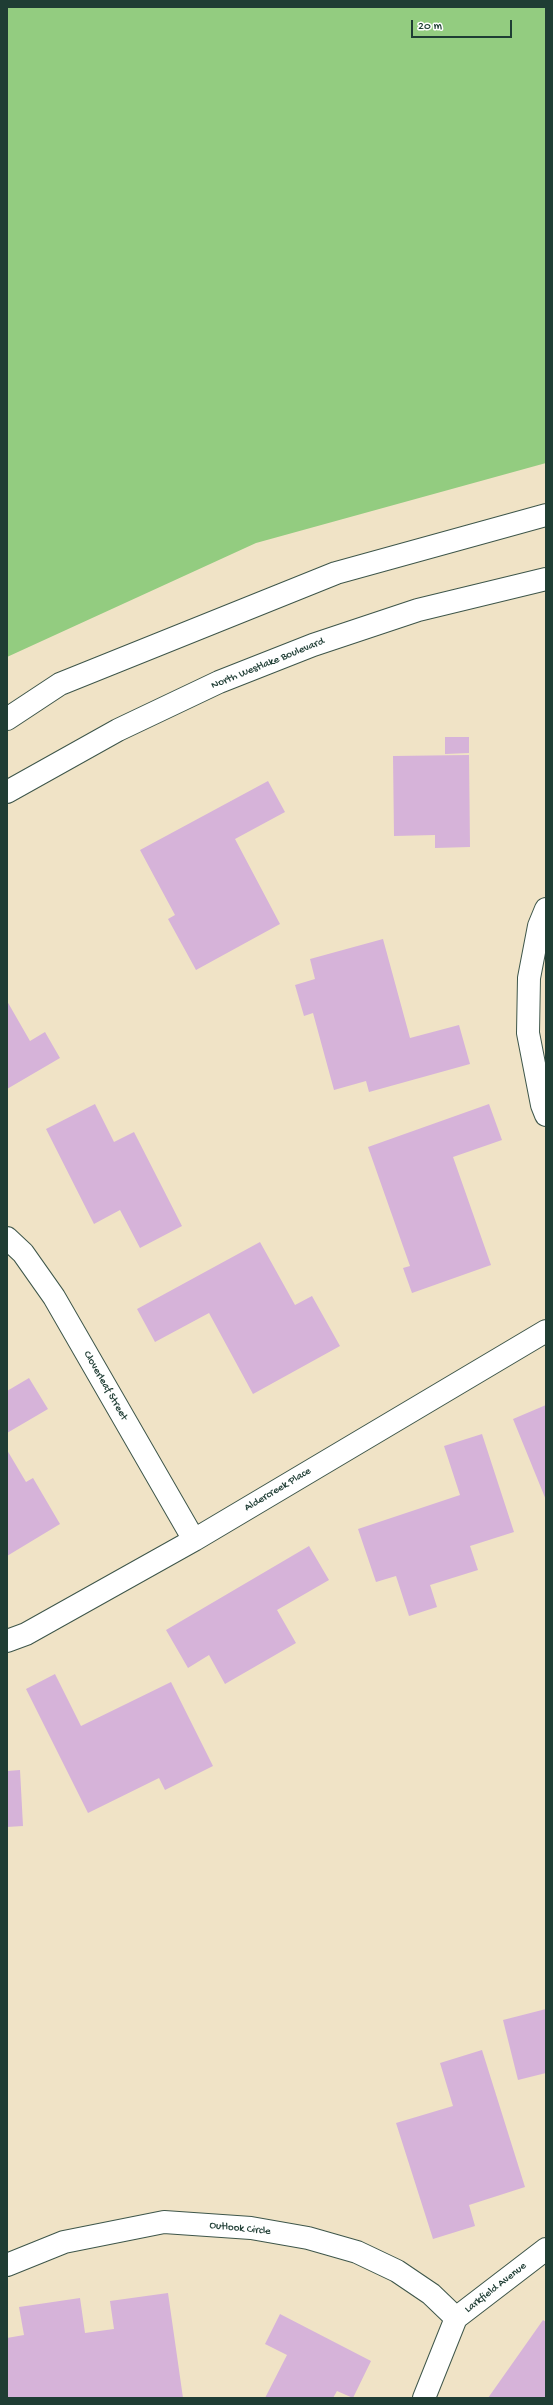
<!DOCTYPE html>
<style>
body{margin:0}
#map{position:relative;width:553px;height:2405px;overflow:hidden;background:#f0e3c6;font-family:"Gochi Hand",sans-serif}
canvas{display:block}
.frame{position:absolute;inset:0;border:8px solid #1f3d34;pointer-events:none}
.scale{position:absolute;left:411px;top:20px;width:101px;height:18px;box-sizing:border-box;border:2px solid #1f3d34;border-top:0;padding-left:5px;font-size:12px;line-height:14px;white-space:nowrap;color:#1f3d34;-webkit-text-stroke:3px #fff;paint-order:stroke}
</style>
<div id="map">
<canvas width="553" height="2405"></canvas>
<div class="frame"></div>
<div class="scale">20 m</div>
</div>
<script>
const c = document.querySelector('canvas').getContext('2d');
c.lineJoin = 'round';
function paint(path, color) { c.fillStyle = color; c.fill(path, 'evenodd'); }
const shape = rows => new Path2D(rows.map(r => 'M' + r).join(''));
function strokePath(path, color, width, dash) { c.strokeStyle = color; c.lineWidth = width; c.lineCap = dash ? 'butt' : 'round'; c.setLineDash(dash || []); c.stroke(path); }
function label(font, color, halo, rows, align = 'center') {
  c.font = font + ' "Gochi Hand",sans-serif'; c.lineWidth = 3; c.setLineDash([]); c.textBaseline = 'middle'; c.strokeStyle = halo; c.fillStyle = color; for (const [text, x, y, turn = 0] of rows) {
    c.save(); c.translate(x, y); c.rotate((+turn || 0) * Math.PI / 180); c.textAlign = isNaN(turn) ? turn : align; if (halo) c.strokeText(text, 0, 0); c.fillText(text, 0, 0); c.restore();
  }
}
paint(shape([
 [7,7,546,7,546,463,256,543,7,657]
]), '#93cc80');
paint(shape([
 [445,737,469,737,469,753,445,754],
 [469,755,470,847,435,848,435,835,394,836,393,756],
 [268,781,285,812,235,839,280,924,196,970,168,919,175,915,140,850],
 [383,939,410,1038,459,1025,470,1064,369,1092,366,1081,334,1090,313,1013,304,1016,295,985,315,979,310,959],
 [7,1001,30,1041,45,1032,60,1058,7,1089],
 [95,1104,114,1142,134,1132,182,1226,140,1248,120,1210,94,1224,46,1129],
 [489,1104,502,1140,453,1157,491,1265,412,1293,403,1268,410,1266,368,1147],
 [260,1242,295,1305,312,1296,340,1346,253,1394,209,1313,155,1342,137,1309],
 [29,1378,48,1409,7,1433,7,1391],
 [546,1405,546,1500,513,1419],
 [482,1434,514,1532,470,1546,478,1570,430,1585,437,1607,409,1616,396,1576,376,1582,358,1529,460,1495,444,1446],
 [7,1450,26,1482,33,1478,60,1524,7,1556],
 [309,1546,329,1580,277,1610,296,1643,225,1684,209,1655,188,1668,166,1630],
 [55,1674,81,1726,171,1682,213,1766,165,1790,159,1778,88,1813,26,1689],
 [20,1770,23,1826,7,1827,7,1771],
 [546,2009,546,2073,518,2080,503,2020],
 [482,2050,525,2187,469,2205,475,2226,433,2239,396,2123,453,2106,440,2063],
 [168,2293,183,2398,7,2398,7,2338,24,2335,19,2307,80,2298,85,2333,114,2329,110,2301],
 [280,2314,371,2361,353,2398,337,2391,333,2398,265,2398,287,2355,265,2344],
 [543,2320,546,2322,546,2398,488,2398]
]), '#d6b3d9');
const minor = shape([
 [546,909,539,926,529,978,528,1033,542,1105,546,1115],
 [7,1238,23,1253,54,1297,194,1540],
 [7,1641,26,1634,194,1540,546,1331],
 [7,2265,64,2242,164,2222,251,2228,308,2238,357,2252,397,2271,431,2294,456,2318],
 [424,2398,456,2318,546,2249]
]);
const major = shape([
 [7,719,60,684,336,573,546,515],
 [7,792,118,730,219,682,313,645,418,610,546,579]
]);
strokePath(minor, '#3e564a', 24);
strokePath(major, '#3e564a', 24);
strokePath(minor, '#fff', 22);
strokePath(major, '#fff', 22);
label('11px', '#1f3d34', '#fff', [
 ["North Westlake Boulevard",268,664,-22],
 ["Cloverleaf Street",105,1386,60],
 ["Aldercreek Place",278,1490,-31],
 ["Outlook Circle",240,2229,6],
 ["Larkfield Avenue",496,2288,-38]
]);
</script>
